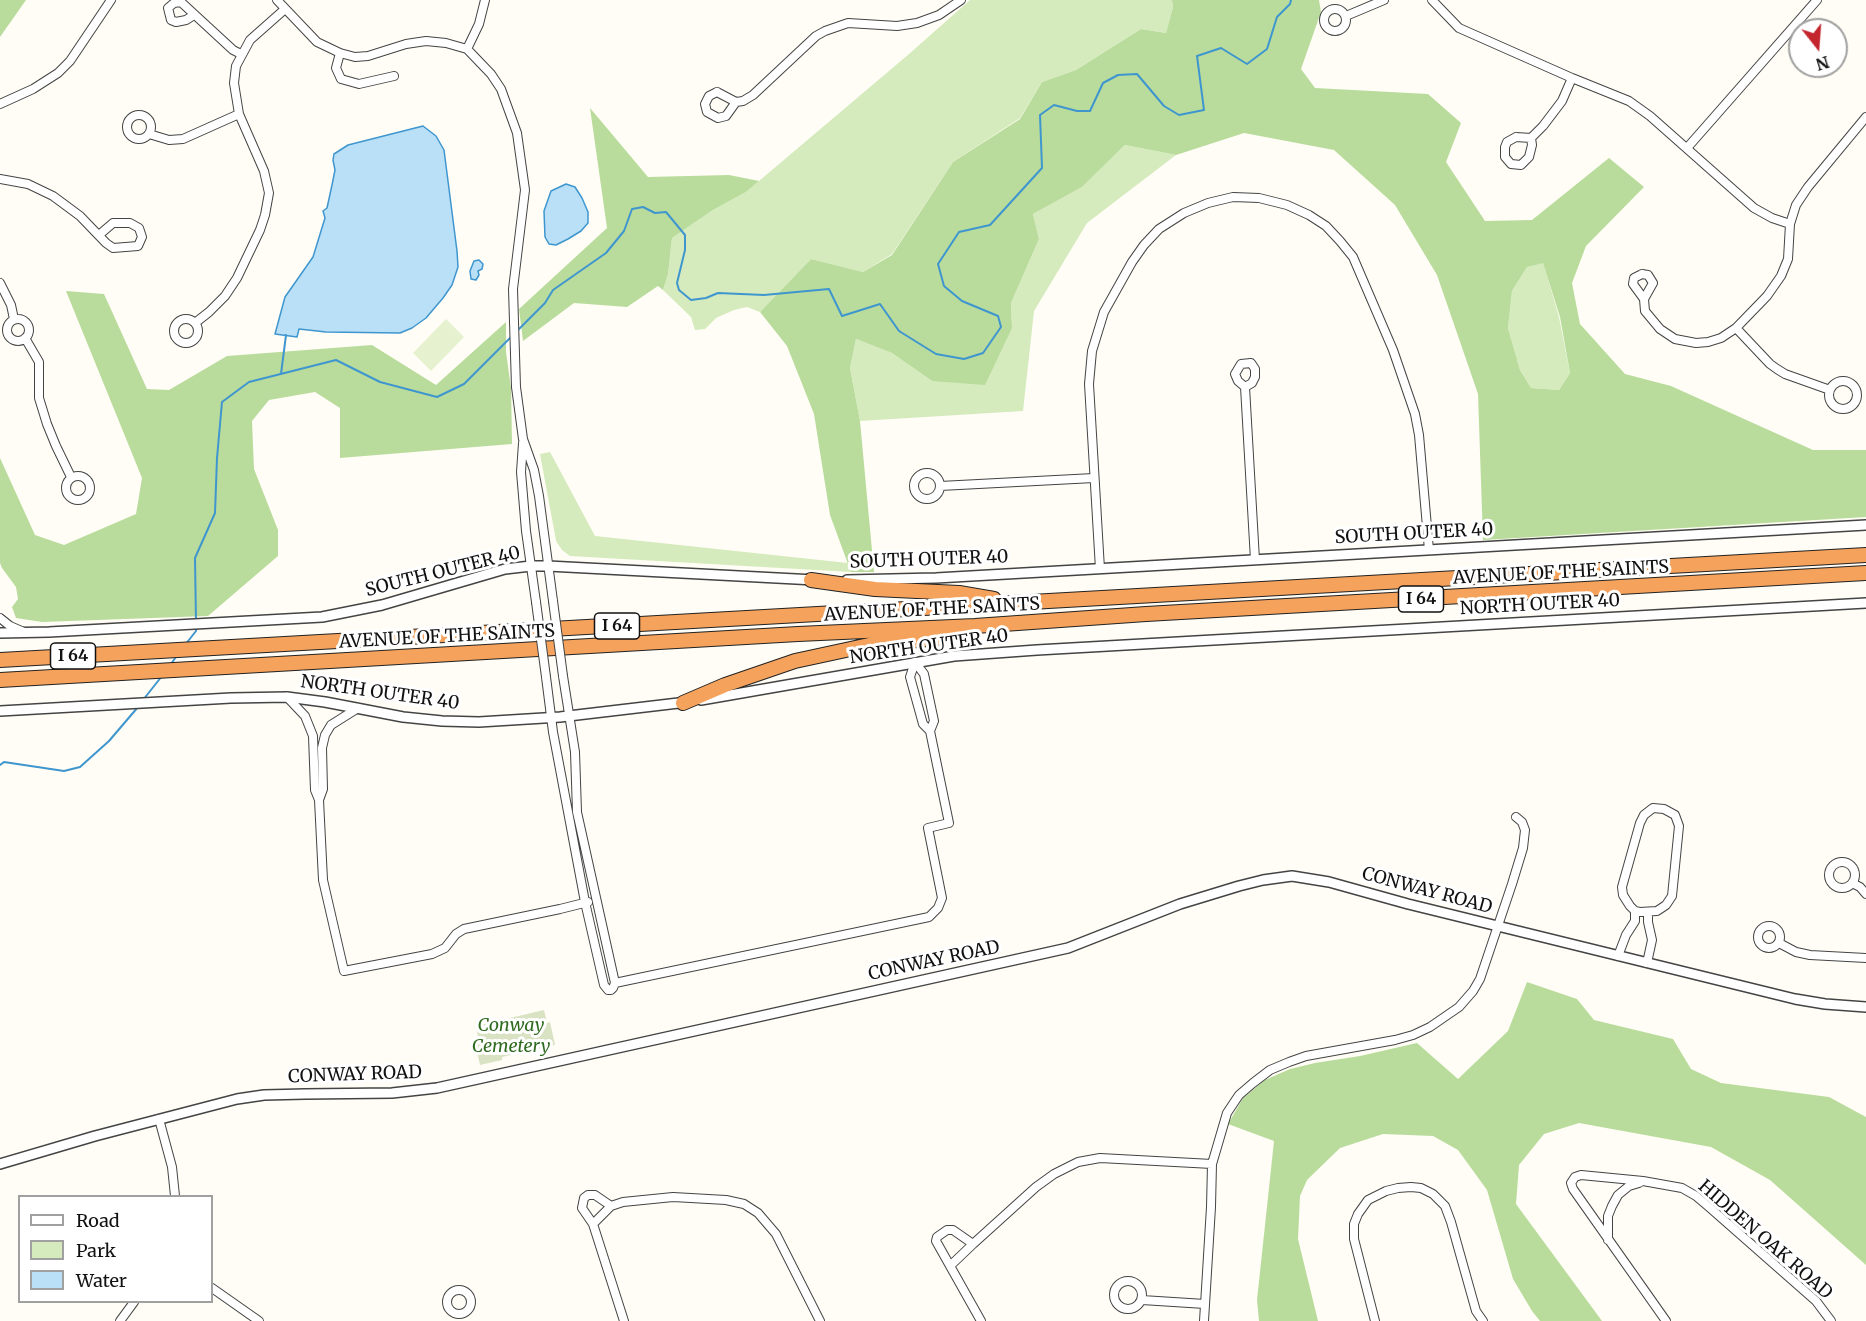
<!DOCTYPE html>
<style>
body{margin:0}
#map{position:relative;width:1866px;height:1321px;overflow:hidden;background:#fffdf5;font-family:Merriweather,serif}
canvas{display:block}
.legend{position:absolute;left:18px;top:1195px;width:195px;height:108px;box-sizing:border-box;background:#fff;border:2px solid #a0a0a0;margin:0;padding:8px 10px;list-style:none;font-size:18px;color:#111}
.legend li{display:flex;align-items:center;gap:12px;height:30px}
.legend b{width:30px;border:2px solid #a0a0a0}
.north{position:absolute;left:1788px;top:18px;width:60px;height:60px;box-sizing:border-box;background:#fff;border:2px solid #a0a0a0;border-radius:50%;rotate:163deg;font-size:16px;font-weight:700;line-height:24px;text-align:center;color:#111}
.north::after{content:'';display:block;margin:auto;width:21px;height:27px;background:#c4262e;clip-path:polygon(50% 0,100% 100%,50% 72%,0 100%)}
</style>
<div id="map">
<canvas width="1866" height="1321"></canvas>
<ul class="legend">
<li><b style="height:8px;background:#fff"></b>Road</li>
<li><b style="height:16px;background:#d5ebbd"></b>Park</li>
<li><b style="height:16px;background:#b9e0f7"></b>Water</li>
</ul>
<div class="north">N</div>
</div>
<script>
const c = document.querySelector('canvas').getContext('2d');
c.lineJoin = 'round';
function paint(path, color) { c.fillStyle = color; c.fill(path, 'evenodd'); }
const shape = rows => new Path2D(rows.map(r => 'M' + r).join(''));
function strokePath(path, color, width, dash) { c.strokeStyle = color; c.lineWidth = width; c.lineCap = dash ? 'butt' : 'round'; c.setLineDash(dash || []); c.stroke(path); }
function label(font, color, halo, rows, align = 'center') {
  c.font = font + ' Merriweather,serif'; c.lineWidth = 6; c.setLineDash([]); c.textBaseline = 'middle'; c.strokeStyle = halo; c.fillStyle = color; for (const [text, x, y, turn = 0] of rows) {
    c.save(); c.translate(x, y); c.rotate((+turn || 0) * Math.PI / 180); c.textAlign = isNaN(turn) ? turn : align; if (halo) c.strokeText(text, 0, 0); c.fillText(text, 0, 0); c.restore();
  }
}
paint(shape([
 [970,0,1172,0,1173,7,1166,33,1141,29,1076,70,1042,82,1020,118,953,162,892,254,863,272,811,259,760,312,747,307,734,310,716,318,705,329,695,330,691,317,663,290,668,274,672,238,713,210,746,192,909,54],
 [1125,145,1176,155,1087,223,1034,311,1023,411,860,421,850,368,856,339,892,353,932,381,1012,328,1011,303,1039,239,1033,214,1082,187],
 [1543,262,1559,317,1570,373,1559,390,1531,388,1520,370,1508,328,1512,291,1527,267],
 [550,452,595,536,848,563,851,572,570,556,562,550,556,541,555,535,540,454]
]), '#d5ebbd');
paint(shape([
 [0,0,26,0,0,37],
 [1172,0,1319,0,1321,12,1301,69,1315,88,1428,94,1461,123,1446,162,1485,221,1532,220,1609,158,1644,187,1586,246,1572,283,1580,324,1625,374,1671,386,1813,450,1866,450,1866,517,1483,540,1478,394,1437,275,1395,205,1334,150,1244,133,1176,155,1125,145,1082,187,1033,214,1039,239,1011,303,1012,328,985,385,932,381,892,353,856,339,850,368,860,421,874,572,851,572,830,515,814,414,787,346,760,312,811,259,863,272,892,255,953,162,1020,119,1042,82,1076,70,1141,29,1166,33,1173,7],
 [1543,263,1560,317,1570,373,1559,390,1531,388,1520,370,1508,328,1512,291,1527,267],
 [590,108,648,177,729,175,759,181,746,192,713,210,672,238,668,274,663,290,658,286,627,307,574,303,523,341,519,309,607,228],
 [66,291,104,294,147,389,169,390,227,356,372,345,436,385,506,322,506,352,511,388,512,444,340,458,340,408,315,392,269,400,252,421,254,469,278,530,278,556,208,616,42,622,16,618,12,607,18,599,16,587,2,568,0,563,0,458,35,535,64,545,136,514,142,478],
 [1527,982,1577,999,1594,1020,1673,1039,1691,1069,1721,1083,1829,1097,1866,1117,1866,1265,1770,1180,1711,1147,1579,1123,1544,1134,1519,1165,1516,1204,1602,1321,1540,1321,1532,1311,1513,1279,1487,1190,1458,1150,1433,1136,1383,1134,1340,1148,1307,1180,1300,1196,1298,1239,1318,1321,1259,1321,1257,1300,1274,1141,1228,1124,1243,1098,1265,1080,1290,1069,1315,1063,1360,1056,1417,1043,1458,1079,1508,1031]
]), '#b9dc9c');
paint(shape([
 [544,1010,547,1023,550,1022,555,1045,502,1057,502,1060,480,1065,474,1039,478,1037,476,1026]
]), '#d9e3c4');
paint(shape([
 [446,319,464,337,431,371,413,353]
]), '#e6f2cf');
const water = shape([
 [423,126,436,136,444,150,457,251,458,267,452,285,443,298,426,318,412,328,400,333,326,332,299,329,297,337,275,334,285,297,313,257,325,218,323,211,327,208,332,185,335,170,333,160,334,154,348,145,423,126],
 [566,184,575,187,582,198,588,212,588,223,581,231,568,239,556,245,549,244,545,237,544,211,551,191,566,184],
 [479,260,483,264,482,269,478,271,479,275,476,280,471,279,470,271,474,261,479,260]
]);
paint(water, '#b9e0f7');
strokePath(water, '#3f96cf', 1.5);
strokePath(shape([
 [517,331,545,303,553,290,606,253,624,231,632,209,643,207,655,213,666,212,685,235,685,250,677,283,679,290,691,300,706,298,718,293,764,295,829,289,842,316,880,304,899,331,936,354,964,359,983,353,1001,327,998,316,962,301,944,286,938,264,959,232,990,225,1042,168,1040,115,1054,105,1077,111,1090,111,1103,83,1118,75,1137,74,1164,106,1179,115,1204,110,1197,56,1221,48,1247,64,1267,49,1277,17,1290,4,1291,0],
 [281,374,286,335],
 [196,622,195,558,215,513,217,458,222,402,249,382,336,360,380,382,437,397,464,384,511,337],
 [185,645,196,631,196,628],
 [171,664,178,654],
 [143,700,162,676],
 [0,765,4,762,64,771,80,767,109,741,138,707]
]), '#3f96cf', 2);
const minor = shape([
 [277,0,317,42,340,53,355,57,368,56,406,44,426,41,446,43,467,49,491,74,501,89,517,133,525,190,513,289,516,387,523,439,534,470,539,496,553,601],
 [1432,0,1459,28,1572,78,1629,101,1650,116,1754,208,1772,218,1790,224],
 '1324 20a11 11 0 1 1 22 0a11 11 0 1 1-22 0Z',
 [194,15,186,20,176,22,171,20,168,8,174,3,181,2,233,50,241,54],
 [1346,16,1384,0],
 [467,49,479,24,485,0],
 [340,53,336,68,341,79,359,84,394,76],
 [717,92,736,102,726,116,718,118,707,112,705,104,709,96,717,92],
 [736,102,743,101,753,95,816,36,825,31,848,23,897,26,917,23,939,15,961,0],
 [0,104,33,89,58,73,70,61,111,0],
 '127 127a12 12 0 1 1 24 0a12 12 0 1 1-24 0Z',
 [149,134,169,140,183,139,239,114],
 [1516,137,1531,138,1532,145,1529,157,1521,165,1511,164,1505,157,1505,147,1507,142,1516,137],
 [1531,138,1543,126,1562,101,1572,78],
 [1687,148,1817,0],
 [0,179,28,184,53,196,80,216,106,243,113,248,138,246,142,237,139,228,130,223,113,223,99,235],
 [1642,274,1648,275,1653,283,1644,299,1633,284,1634,278,1642,274],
 [0,283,11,305,14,319],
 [1644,299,1645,311,1660,329,1675,339,1696,343,1708,342,1721,338,1736,328,1767,296,1781,276,1788,259,1790,224,1796,205,1808,187,1866,117],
 '174 331a12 12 0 1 1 24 0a12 12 0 1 1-24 0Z',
 '7 330a11 11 0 1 1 22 0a11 11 0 1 1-22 0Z',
 [195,323,209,312,225,296,237,278,260,230,265,215,269,193,264,171,239,114,234,83,236,66,250,40,285,9],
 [1736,328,1770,364,1777,369,1785,374,1830,390],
 [25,338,39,362,39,398,47,424,56,446,71,477],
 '1829 395a14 14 0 1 1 28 0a14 14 0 1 1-28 0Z',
 [1245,387,1252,383,1255,377,1255,369,1251,363,1241,364,1235,374,1238,381,1245,387,1255,560],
 [523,443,521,472,526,531,536,602],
 '914 486a13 13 0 1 1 26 0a13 13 0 1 1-26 0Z',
 '66 488a12 12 0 1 1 24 0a12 12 0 1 1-24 0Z',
 [940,486,1094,478],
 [1100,569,1089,384,1092,351,1104,312,1132,262,1144,245,1159,229,1184,213,1208,203,1233,197,1259,198,1287,205,1309,215,1326,226,1340,241,1353,257,1393,350,1415,414,1419,435,1429,550],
 [0,618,10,626,24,632],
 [915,662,924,674,934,721,930,731,923,724,910,677,915,662],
 [546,677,553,732,585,902,604,985,608,990,611,990,613,988,615,983,577,812,575,752,563,676],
 [287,697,305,716,313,736,315,790,319,800,323,880,344,971,432,954,445,948,456,934,464,929,560,909,588,902],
 [319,800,323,789,322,748,325,735,331,725,358,708],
 '1829 875a13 13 0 1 1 26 0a13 13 0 1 1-26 0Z',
 [1852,883,1860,887,1866,894],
 '1758 937a11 11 0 1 1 22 0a11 11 0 1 1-22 0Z',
 [1779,943,1796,952,1810,955,1866,958],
 [1618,956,1626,935,1635,921,1635,911,1630,906,1623,895,1622,887,1640,823,1644,815,1653,808,1664,809,1675,815,1679,826,1672,896,1666,905,1657,911,1640,912,1635,911],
 [1647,963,1652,940,1648,922,1648,912],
 [615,983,929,917,938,908,942,898,928,828,949,823,930,731],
 [159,1119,172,1167,175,1196],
 [593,1224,582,1208,584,1198,588,1195,595,1195,611,1206],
 [1608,1240,1608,1216,1612,1206,1618,1195,1629,1186,1639,1183],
 [973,1244,953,1230,947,1230,937,1237,936,1241,981,1321],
 [951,1265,973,1244,1036,1187,1054,1174,1078,1162,1100,1158,1212,1164],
 '1114 1295a14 14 0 1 1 28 0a14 14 0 1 1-28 0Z',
 [212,1288,259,1321],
 '447 1302a12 12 0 1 1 24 0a12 12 0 1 1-24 0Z',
 [1142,1300,1205,1304],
 [120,1321,134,1302],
 [624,1321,593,1224,611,1206,623,1202,673,1197,726,1200,744,1204,758,1213,776,1234,820,1321],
 [1204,1321,1211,1207,1212,1164,1227,1113,1239,1095,1253,1083,1270,1070,1289,1062,1306,1056,1395,1040,1413,1035,1430,1027,1459,1007,1473,991,1480,979,1512,884,1523,848,1525,830,1522,822,1516,817],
 [1375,1321,1354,1239,1354,1224,1358,1214,1368,1200,1386,1191,1398,1188,1411,1187,1421,1188,1433,1194,1445,1206,1451,1222,1476,1311,1483,1321],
 [1666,1321,1573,1189,1571,1183,1575,1177,1581,1175,1643,1181,1682,1188,1696,1196,1709,1207,1816,1301,1831,1321]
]);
const tertiary = shape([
 [847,580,936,578,1866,525],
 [0,633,49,632,322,617,382,605,505,569,531,566,548,566,815,580],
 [701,700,954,656,1037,650,1866,603],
 [0,711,231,698,287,697,325,702,403,717,442,721,479,722,560,717,687,702],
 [0,1164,95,1136,237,1099,264,1095,305,1094,392,1093,437,1088,1068,948,1180,904,1239,886,1263,880,1292,876,1329,882,1408,904,1795,999,1825,1004,1866,1007]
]);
const motorway = shape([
 [811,580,875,589,959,593,994,599],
 [0,660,1866,555],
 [0,680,798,634,975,626,1146,614,1866,573],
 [683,703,725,685,795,661,869,645,937,638,955,632]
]);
strokePath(minor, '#444', 10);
strokePath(tertiary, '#444', 12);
strokePath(motorway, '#222', 16);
strokePath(minor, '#fff', 8);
strokePath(tertiary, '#fff', 9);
strokePath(motorway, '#f5a25d', 14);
const minorBridge = shape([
 [553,601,563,676],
 [536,602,546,677]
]);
strokePath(minorBridge, '#444', 10, []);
strokePath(minorBridge, '#fff', 8);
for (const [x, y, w] of [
 [1421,599,45],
 [617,626,45],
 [73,656,45]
]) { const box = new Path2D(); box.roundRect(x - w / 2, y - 13, w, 26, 4.5); c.fillStyle = '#fff'; c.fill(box); strokePath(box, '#111', 1.5); }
label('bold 16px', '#111', null, [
 ["I 64",1421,599],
 ["I 64",617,626],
 ["I 64",73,656]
]);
label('18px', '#111', '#fff', [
 ["SOUTH OUTER 40",1414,534,-3],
 ["SOUTH OUTER 40",929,560,-2],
 ["SOUTH OUTER 40",443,572,-14],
 ["AVENUE OF THE SAINTS",1561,573,-3],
 ["NORTH OUTER 40",1540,605,-3],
 ["AVENUE OF THE SAINTS",932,610,-3],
 ["AVENUE OF THE SAINTS",447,637,-3],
 ["NORTH OUTER 40",929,647,-8],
 ["NORTH OUTER 40",380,693,8],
 ["CONWAY ROAD",1427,891,15],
 ["CONWAY ROAD",934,961,-12],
 ["CONWAY ROAD",355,1075,-2],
 ["HIDDEN OAK ROAD",1765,1240,41]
]);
label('italic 18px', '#2f6b1f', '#fff', [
 ["Conway",511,1026],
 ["Cemetery",511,1047]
]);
</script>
